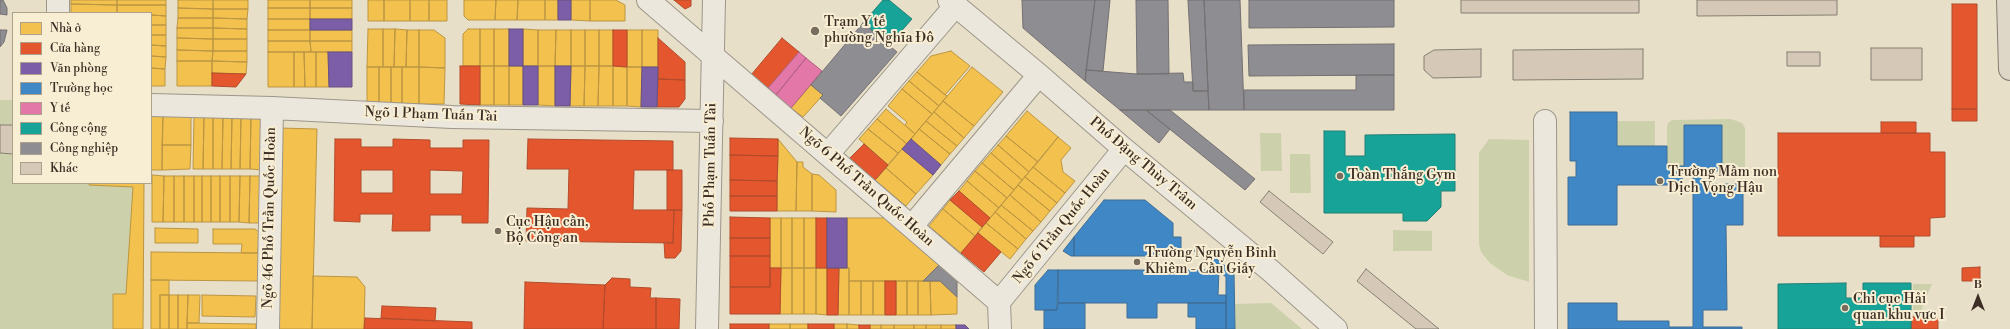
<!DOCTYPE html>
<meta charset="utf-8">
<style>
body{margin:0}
#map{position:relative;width:2010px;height:329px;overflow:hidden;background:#e7dfc8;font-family:"Libre Bodoni",serif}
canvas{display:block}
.legend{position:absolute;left:12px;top:12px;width:140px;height:172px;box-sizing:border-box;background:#f8eed3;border:1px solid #ada18d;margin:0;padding:5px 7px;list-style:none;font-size:12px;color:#3d2e25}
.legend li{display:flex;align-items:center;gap:8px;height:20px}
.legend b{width:20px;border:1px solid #ada18d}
.north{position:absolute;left:1958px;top:277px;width:40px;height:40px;-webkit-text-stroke:3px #f8eed3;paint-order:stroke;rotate:0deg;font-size:11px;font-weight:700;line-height:16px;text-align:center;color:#3d2e25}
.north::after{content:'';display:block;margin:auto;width:14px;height:18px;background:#3d2e25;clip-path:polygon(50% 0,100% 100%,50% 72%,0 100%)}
</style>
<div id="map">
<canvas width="2010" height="329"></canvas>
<ul class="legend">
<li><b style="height:11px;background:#f2c14e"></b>Nhà ở</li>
<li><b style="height:11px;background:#e4572e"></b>Cửa hàng</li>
<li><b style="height:11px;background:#7b5ea7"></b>Văn phòng</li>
<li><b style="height:11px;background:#3f88c5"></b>Trường học</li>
<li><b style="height:11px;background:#e377a8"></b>Y tế</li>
<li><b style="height:11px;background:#17a398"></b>Công cộng</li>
<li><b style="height:11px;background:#8d8d92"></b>Công nghiệp</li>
<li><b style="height:11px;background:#d6c8b6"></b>Khác</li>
</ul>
<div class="north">B</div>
</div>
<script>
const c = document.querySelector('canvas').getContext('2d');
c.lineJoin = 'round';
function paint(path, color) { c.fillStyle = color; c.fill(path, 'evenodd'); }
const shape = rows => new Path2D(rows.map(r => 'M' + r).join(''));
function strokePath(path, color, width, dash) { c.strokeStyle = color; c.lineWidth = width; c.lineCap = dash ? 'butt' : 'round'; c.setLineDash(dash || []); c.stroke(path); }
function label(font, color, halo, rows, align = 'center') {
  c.font = font + ' "Libre Bodoni",serif'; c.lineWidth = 4; c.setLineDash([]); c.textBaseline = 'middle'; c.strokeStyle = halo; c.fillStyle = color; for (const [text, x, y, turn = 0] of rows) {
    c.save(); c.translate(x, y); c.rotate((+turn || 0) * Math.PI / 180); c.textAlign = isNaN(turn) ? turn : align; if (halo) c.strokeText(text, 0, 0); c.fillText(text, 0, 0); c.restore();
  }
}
paint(shape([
 [0,100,13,100,13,183,144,183,143,329,0,329],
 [1672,120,1731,119,1742,123,1745,128,1745,171,1722,171,1722,125,1684,126,1684,166,1667,166,1667,127,1668,123],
 [1617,121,1655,121,1655,146,1617,146],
 [1260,133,1281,133,1282,171,1261,171],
 [1489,139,1529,140,1529,282,1507,275,1490,263,1481,252,1479,244,1479,153],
 [1290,154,1310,154,1311,193,1290,193],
 [1393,230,1432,231,1432,251,1393,251],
 [1913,284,1932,284,1923,304,1920,319,1913,319],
 [1271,303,1302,329,1235,329,1235,304]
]), '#ccd1ab');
const homes = shape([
 [71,0,117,0,117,5,71,4,71,0],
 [117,0,166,0,166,5,117,5,117,0],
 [178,0,213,0,213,9,178,8,178,0],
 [213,0,248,0,248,9,213,9,213,0],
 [268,0,310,0,310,8,268,8,268,0],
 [310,0,352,0,352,8,310,8,310,0],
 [368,0,384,0,384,21,368,21,368,0],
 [384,0,410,0,410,21,384,21,384,0],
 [410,0,429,0,429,21,410,21,410,0],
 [429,0,447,0,447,21,429,21,429,0],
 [464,0,496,0,495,20,468,20,464,16,464,0],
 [496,0,518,0,517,20,495,20,496,0],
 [518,0,545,0,545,20,517,20,518,0],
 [545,0,558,0,558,20,545,20,545,0],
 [571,0,590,0,590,21,571,20,571,0],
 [590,0,616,0,625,5,625,21,590,21,590,0],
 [71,4,117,5,117,13,71,13,71,4],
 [117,5,166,5,166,16,151,15,151,13,117,13,117,5],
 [178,8,213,9,213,18,178,18,178,8],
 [268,8,310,8,310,19,268,19,268,8],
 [310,8,352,8,352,19,310,19,310,8],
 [213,9,248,9,247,19,213,18,213,9],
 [151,15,166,16,166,25,151,25,151,15],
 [178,18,213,18,213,28,177,28,178,18],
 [213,18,247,19,247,29,213,28,213,18],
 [268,19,310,19,310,30,268,30,268,19],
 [151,25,166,25,166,35,151,35,151,25],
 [177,28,213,28,213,39,177,38,177,28],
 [213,28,247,29,247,39,213,39,213,28],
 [368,29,383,29,383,67,367,67,368,29],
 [383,29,395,29,394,67,383,67,383,29],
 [395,29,407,30,406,67,394,67,395,29],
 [468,29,480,29,480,66,463,66,463,34,468,29],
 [480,29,494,29,494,66,480,66,480,29],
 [494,29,509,29,509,66,494,66,494,29],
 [523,29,538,30,538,66,523,66,523,29],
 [268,30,310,30,310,41,268,41,268,30],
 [310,30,352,30,352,41,310,41,310,30],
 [407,30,419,30,419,67,406,67,407,30],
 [419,30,434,30,445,38,445,68,419,67,419,30],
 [538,30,556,30,555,66,538,66,538,30],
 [556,30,571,30,571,66,555,66,556,30],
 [571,30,585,30,585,66,571,66,571,30],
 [585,30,599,30,599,66,585,66,585,30],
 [599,30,613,30,613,66,599,66,599,30],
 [627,30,642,30,642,67,627,67,627,30],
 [642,30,658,30,658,67,642,67,642,30],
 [151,35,166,35,166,46,151,45,151,35],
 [177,38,213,39,213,51,177,50,177,38],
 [213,39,247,39,247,51,213,51,213,39],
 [268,41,310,41,311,52,268,52,268,41],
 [310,41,352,41,352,52,311,52,310,41],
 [151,45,166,46,166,57,151,56,151,45],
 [177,50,213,51,212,61,177,61,177,50],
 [213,51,247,51,247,62,212,61,213,51],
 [951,51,970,66,945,95,917,72,931,56,951,51],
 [268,52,294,52,294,87,268,87,268,52],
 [294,52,304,52,305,87,294,87,294,52],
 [304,52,316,52,316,87,305,87,304,52],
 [316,52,328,52,329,87,316,87,316,52],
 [151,56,166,57,165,69,151,68,151,56],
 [177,61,212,61,212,86,177,86,177,61],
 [212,61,247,62,246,74,212,73,212,61],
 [480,66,494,66,494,105,480,105,480,66],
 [494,66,509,66,509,105,494,105,494,66],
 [509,66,523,66,523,105,509,105,509,66],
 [538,66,555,66,555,106,538,105,538,66],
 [571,66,585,66,584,106,570,106,571,66],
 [585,66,599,66,598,106,584,106,585,66],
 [599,66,613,66,613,106,598,106,599,66],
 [613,66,627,67,627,106,613,106,613,66],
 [367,67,379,67,379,103,367,103,367,67],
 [379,67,391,67,391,103,379,103,379,67],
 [391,67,402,67,402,104,391,103,391,67],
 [402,67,419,67,419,104,402,104,402,67],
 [419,67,445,68,444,104,419,104,419,67],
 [627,67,642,67,641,107,627,106,627,67],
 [972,67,1003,92,974,126,943,101,972,67],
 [151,68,165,69,165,86,151,86,151,68],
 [917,72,947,96,939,106,909,81,917,72],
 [909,81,939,106,932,114,902,89,909,81],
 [811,85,823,95,803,117,791,108,811,85],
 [902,89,932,114,915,134,905,125,907,122,888,106,902,89],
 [943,101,974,126,964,138,934,112,943,101],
 [886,109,915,134,907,144,877,119,886,109],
 [1027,111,1058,137,1038,162,1006,136,1027,111],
 [934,112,964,138,957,146,926,121,934,112],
 [151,116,163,116,162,170,151,170,151,116],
 [163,116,191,116,191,145,162,145,163,116],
 [194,116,204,117,203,169,193,169,194,116],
 [204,117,213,117,213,169,203,169,204,117],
 [213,117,223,117,222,169,213,169,213,117],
 [223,117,232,117,231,169,222,169,223,117],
 [232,117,241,117,240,169,231,169,232,117],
 [241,117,251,117,250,169,240,169,241,117],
 [251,117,265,117,264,170,250,169,251,117],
 [877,119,907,144,898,153,868,129,877,119],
 [926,121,957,146,950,154,919,129,926,121],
 [279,128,317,129,312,329,274,329,279,128],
 [868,129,898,153,888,165,859,139,868,129],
 [919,129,950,154,941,165,911,139,919,129],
 [1006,136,1038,162,1029,172,998,145,1006,136],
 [1058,137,1071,148,1061,160,1063,172,1075,181,1065,193,1033,167,1058,137],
 [778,139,797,162,796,211,777,211,778,139],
 [162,145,191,145,190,169,162,170,162,145],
 [998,145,1029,172,1022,180,991,153,998,145],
 [902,149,933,175,916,194,886,168,902,149],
 [991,153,1022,180,1014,190,982,163,991,153],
 [797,162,803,162,803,167,812,174,812,211,796,211,797,162],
 [982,163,1014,190,1007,198,975,171,982,163],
 [1033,167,1065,193,1057,203,1025,177,1033,167],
 [886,168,916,194,906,206,875,180,886,168],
 [975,171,1007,198,999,208,967,181,975,171],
 [812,174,819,175,836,190,836,212,812,211,812,174],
 [152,175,164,176,163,222,152,222,152,175],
 [164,176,174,176,174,222,163,222,164,176],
 [174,176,184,176,184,222,174,222,174,176],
 [184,176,194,176,194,222,184,222,184,176],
 [194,176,202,176,202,222,194,222,194,176],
 [202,176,211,176,211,222,202,222,202,176],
 [211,176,220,176,220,222,211,222,211,176],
 [220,176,230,176,230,222,220,222,220,176],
 [230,176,240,176,239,222,230,222,230,176],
 [240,176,250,176,249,223,239,222,240,176],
 [250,176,264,176,263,223,249,223,250,176],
 [1025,177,1057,203,1050,211,1018,185,1025,177],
 [967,181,999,208,990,218,959,191,967,181],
 [89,183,144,183,143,329,113,329,113,294,126,294,133,187,89,185,89,183],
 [1018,185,1050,211,1041,222,1010,195,1018,185],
 [1010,195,1041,222,1033,231,1001,205,1010,195],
 [950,200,982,227,975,236,943,209,950,200],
 [1001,205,1033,231,1026,239,995,212,1001,205],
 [943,209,975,236,961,253,929,226,943,209],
 [995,212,1026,239,1018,249,986,223,995,212],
 [770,218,781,218,781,268,770,268,770,218],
 [781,218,792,218,792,268,781,268,781,218],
 [792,218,804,218,804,268,792,268,792,218],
 [804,218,816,218,816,268,804,268,804,218],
 [847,218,889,218,940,264,923,281,849,281,849,268,847,268,847,218],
 [986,223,1018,249,1010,259,978,233,986,223],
 [155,228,198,229,198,243,155,243,155,228],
 [213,229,255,229,259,232,258,253,241,253,242,244,213,244,213,229],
 [151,252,260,253,259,281,151,280,151,252],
 [781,268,792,268,792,314,780,314,781,268],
 [792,268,804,268,804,314,792,314,792,268],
 [804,268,816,268,816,314,804,314,804,268],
 [816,268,827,268,827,315,816,314,816,268],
 [839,268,849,268,849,315,838,315,839,268],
 [313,276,357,277,365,287,364,329,312,329,313,276],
 [151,280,169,280,169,295,160,295,160,329,151,329,151,280],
 [849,281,861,281,861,315,849,315,849,281],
 [861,281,873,281,873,315,861,315,861,281],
 [873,281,885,281,885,315,873,315,873,281],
 [896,281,907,281,907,315,896,315,896,281],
 [907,281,918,281,918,315,907,315,907,281],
 [918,281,930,281,931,315,918,315,918,281],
 [930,281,940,281,957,297,957,314,931,315,930,281],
 [160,295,169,295,169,329,160,329,160,295],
 [169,295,178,295,178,329,169,329,169,295],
 [178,295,188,295,187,329,178,329,178,295],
 [188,295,200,295,199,323,187,323,188,295],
 [202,295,256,296,255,317,202,316,202,295],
 [187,323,256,324,256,329,187,329,187,323],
 [769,324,790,324,790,329,769,329,769,324],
 [790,324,808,324,808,329,790,329,790,324],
 [834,324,847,324,847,329,834,329,834,324],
 [847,324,859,325,859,329,847,329,847,324],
 [870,325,881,325,881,329,870,329,870,325],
 [881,325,894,325,894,329,881,329,881,325],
 [894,325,914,325,914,329,894,329,894,325],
 [914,325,926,325,926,329,914,329,914,325],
 [926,325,941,325,941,329,926,329,926,325],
 [941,325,956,325,956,329,941,329,941,325]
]);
paint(homes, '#f2c14e');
strokePath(homes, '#bc9542', 1);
const shops = shape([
 [674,0,691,0,691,6,685,9,674,0],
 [1952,4,1977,4,1977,109,1952,109,1952,4],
 [613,30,627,30,627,67,613,66,613,30],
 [658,38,685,62,685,80,658,79,658,38],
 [782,38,799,52,768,88,751,75,782,38],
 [460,66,480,66,480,105,460,104,460,66],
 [212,73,246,74,236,87,212,86,212,73],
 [658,79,685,80,685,99,679,107,657,107,658,79],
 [1952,109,1977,109,1977,121,1952,121,1952,109],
 [1881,122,1916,122,1916,133,1881,133,1881,122],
 [1778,133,1930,133,1930,152,1945,152,1945,217,1930,218,1930,236,1778,236,1778,133],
 [730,138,778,139,778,156,730,155,730,138],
 [335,139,361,139,361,147,393,147,393,139,430,140,430,148,463,148,463,140,489,140,488,223,462,223,462,215,430,215,430,231,392,231,393,214,360,214,360,222,334,221,335,139],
 [361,170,393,170,393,193,361,193,361,170],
 [430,170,463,171,462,194,430,194,430,170],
 [528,139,673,141,673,170,634,170,633,210,674,210,673,243,526,241,527,208,568,209,569,169,527,169,528,139],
 [864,144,888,165,875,180,850,158,864,144],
 [730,155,778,156,777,181,730,180,730,155],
 [667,170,682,170,682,210,667,210,667,170],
 [730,180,777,181,777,196,730,196,730,180],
 [959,191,990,218,982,227,950,200,959,191],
 [730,196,777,196,777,211,730,211,730,196],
 [674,210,682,210,681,251,675,258,665,258,664,242,673,243,674,210],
 [730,217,770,218,770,238,730,238,730,217],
 [816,218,827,218,827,268,816,268,816,218],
 [978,233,1001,252,984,272,961,253,978,233],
 [1880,236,1914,236,1914,247,1880,247,1880,236],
 [730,238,770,238,770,256,730,256,730,238],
 [730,256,770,256,770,287,730,287,730,256],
 [1980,267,1980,281,1962,281,1962,268,1980,267],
 [770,268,781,268,780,314,730,314,730,287,770,287,770,268],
 [827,268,839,268,838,315,827,315,827,268],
 [612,278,630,279,630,287,651,288,650,298,656,298,656,329,603,329,605,285,612,278],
 [885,281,896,281,896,315,885,315,885,281],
 [525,282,605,285,603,329,524,329,525,282],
 [656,298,680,299,679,329,656,329,656,298],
 [382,306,436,308,435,321,381,318,382,306],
 [1911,317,1938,317,1938,329,1911,329,1911,317],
 [365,318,472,322,472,329,364,329,365,318],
 [730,324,769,324,769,329,730,329,730,324],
 [808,324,834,324,834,329,808,329,808,324],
 [859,325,870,325,870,329,859,329,859,325]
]);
paint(shops, '#e4572e');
strokePath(shops, '#b24b2b', 1);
const offices = shape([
 [558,0,571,0,571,20,558,20,558,0],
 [310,19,352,19,352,30,310,30,310,19],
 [509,29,523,29,523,66,509,66,509,29],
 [328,52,352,52,352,87,329,87,328,52],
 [523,66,538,66,538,105,523,105,523,66],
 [555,66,571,66,570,106,555,106,555,66],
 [642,67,658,67,657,107,641,107,642,67],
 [911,139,941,165,933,175,902,149,911,139],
 [827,218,847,218,847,268,827,268,827,218],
 [956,325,965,325,969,329,956,329,956,325]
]);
paint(offices, '#7b5ea7');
strokePath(offices, '#685080', 1);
const schools = shape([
 [1570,112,1617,112,1617,146,1667,146,1667,166,1684,166,1684,125,1722,125,1722,171,1701,171,1701,184,1743,184,1743,225,1726,225,1727,310,1703,310,1703,327,1742,327,1742,329,1568,329,1568,303,1617,303,1617,321,1669,321,1669,327,1693,327,1693,173,1682,173,1682,185,1617,185,1617,225,1568,225,1568,177,1576,177,1576,161,1570,161,1570,112],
 [1104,200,1145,200,1173,223,1173,237,1181,237,1181,250,1173,250,1173,256,1074,256,1074,237,1104,200],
 [1074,237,1074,256,1071,256,1063,251,1074,237],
 [1199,245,1234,273,1235,329,1226,329,1226,277,1194,251,1199,245],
 [1048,270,1058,270,1057,310,1035,310,1035,285,1048,270],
 [1058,270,1219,270,1218,295,1226,295,1226,303,1157,303,1157,318,1127,318,1127,303,1058,303,1058,270],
 [1058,303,1085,303,1085,329,1044,329,1044,310,1057,310,1058,303],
 [1188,303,1226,303,1226,329,1196,329,1196,317,1188,317,1188,303]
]);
paint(schools, '#3f88c5');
strokePath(schools, '#3e6d95', 1);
const health = shape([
 [799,52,806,58,776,95,768,88,799,52],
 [806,58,822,71,791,108,776,95,806,58]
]);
paint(health, '#e377a8');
strokePath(health, '#b16181', 1);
const public = shape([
 [883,0,889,0,912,19,889,45,863,23,883,0],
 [1324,131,1345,131,1345,156,1365,156,1365,135,1455,134,1455,191,1441,191,1441,207,1427,221,1403,221,1403,213,1324,213,1324,131],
 [1846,283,1846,298,1863,298,1863,283,1911,283,1911,329,1778,329,1778,284,1846,283]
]);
paint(public, '#17a398');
strokePath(public, '#228076', 1);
const industry = shape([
 [0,0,3,0,7,8,7,15,0,14,0,0],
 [1022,0,1095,0,1085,81,1023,28,1022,0],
 [1095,0,1110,0,1103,71,1086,70,1095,0],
 [1136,0,1168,0,1169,74,1137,74,1136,0],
 [1188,0,1204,0,1208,91,1193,91,1188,0],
 [1204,0,1240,0,1244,110,1209,110,1204,0],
 [1249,0,1394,0,1394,27,1249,28,1249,0],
 [863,23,897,52,841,116,820,98,823,95,811,85,863,23],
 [0,30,7,30,4,42,0,47,0,30],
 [1394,44,1394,75,1249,76,1248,45,1394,44],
 [1086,70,1137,74,1183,73,1184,82,1193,82,1193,91,1208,91,1209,110,1120,110,1085,81,1086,70],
 [1356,75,1394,75,1394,110,1244,110,1244,90,1356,90,1356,75],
 [1120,110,1146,110,1170,129,1159,143,1120,110],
 [1146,110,1170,110,1255,179,1245,190,1146,110],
 [940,264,957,280,957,297,940,281,923,281,940,264]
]);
paint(industry, '#8d8d92');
strokePath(industry, '#757071', 1);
const building = shape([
 [1461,0,1639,0,1639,13,1461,13,1461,0],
 [1697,0,1837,0,1837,15,1697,16,1697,0],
 [1871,48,1922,48,1922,80,1871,80,1871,48],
 [1481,49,1481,77,1433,78,1424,70,1424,56,1434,50,1481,49],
 [1643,49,1643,79,1513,80,1513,50,1643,49],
 [1787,52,1820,52,1820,66,1787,66,1787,52],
 [0,125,13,125,13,154,0,153,0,125],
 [1269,191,1333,242,1323,254,1260,202,1269,191],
 [1366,269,1439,329,1416,329,1357,281,1366,269]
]);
paint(building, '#d6c8b6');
strokePath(building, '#857f73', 1);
const minor = shape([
 [648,0,999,302,1000,329],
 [949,0,1039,75,1124,149,1271,271,1336,329],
 [58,13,58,0],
 [151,105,272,108,452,117,712,121],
 [1545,121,1546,329],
 [828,154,956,5],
 [912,226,1039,75],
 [999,302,1124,149],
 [268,329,272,108],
 [707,329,714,0]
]);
const major = shape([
 [2008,0,2010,69]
]);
strokePath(minor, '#9d9689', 24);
strokePath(major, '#857f73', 24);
strokePath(minor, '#ebe7dc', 22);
strokePath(major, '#ded6c6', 22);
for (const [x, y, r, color] of [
 [815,31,5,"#786c5e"],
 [1340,176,4,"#786c5e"],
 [1660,181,4,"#786c5e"],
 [498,231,4,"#786c5e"],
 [1137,262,4,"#786c5e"],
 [1845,308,4,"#786c5e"]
]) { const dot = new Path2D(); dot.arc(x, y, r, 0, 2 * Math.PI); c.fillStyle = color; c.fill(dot); strokePath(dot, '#f8eed3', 1.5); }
label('14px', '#3d2e25', '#f8eed3', [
 ["Trạm Y tế",824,23],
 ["phường Nghĩa Đô",824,39],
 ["Trường Mầm non",1668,173],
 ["Dịch Vọng Hậu",1668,189],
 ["Toàn Thắng Gym",1348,176],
 ["Cục Hậu cần,",506,223],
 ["Bộ Công an",506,239],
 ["Trường Nguyễn Bỉnh",1145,254],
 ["Khiêm - Cầu Giấy",1145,270],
 ["Chi cục Hải",1853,300],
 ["quan khu vực I",1853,316]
], 'left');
label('14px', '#3d2e25', '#f8eed3', [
 ["Ngõ 1 Phạm Tuấn Tài",431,115,2],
 ["Phố Đặng Thùy Trâm",1143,164,40],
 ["Phố Phạm Tuấn Tài",711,165,-89],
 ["Ngõ 6 Phố Trần Quốc Hoàn",866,187,41],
 ["Ngõ 46 Phố Trần Quốc Hoàn",270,218,-89],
 ["Ngõ 6 Trần Quốc Hoàn",1062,226,-51]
]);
</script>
